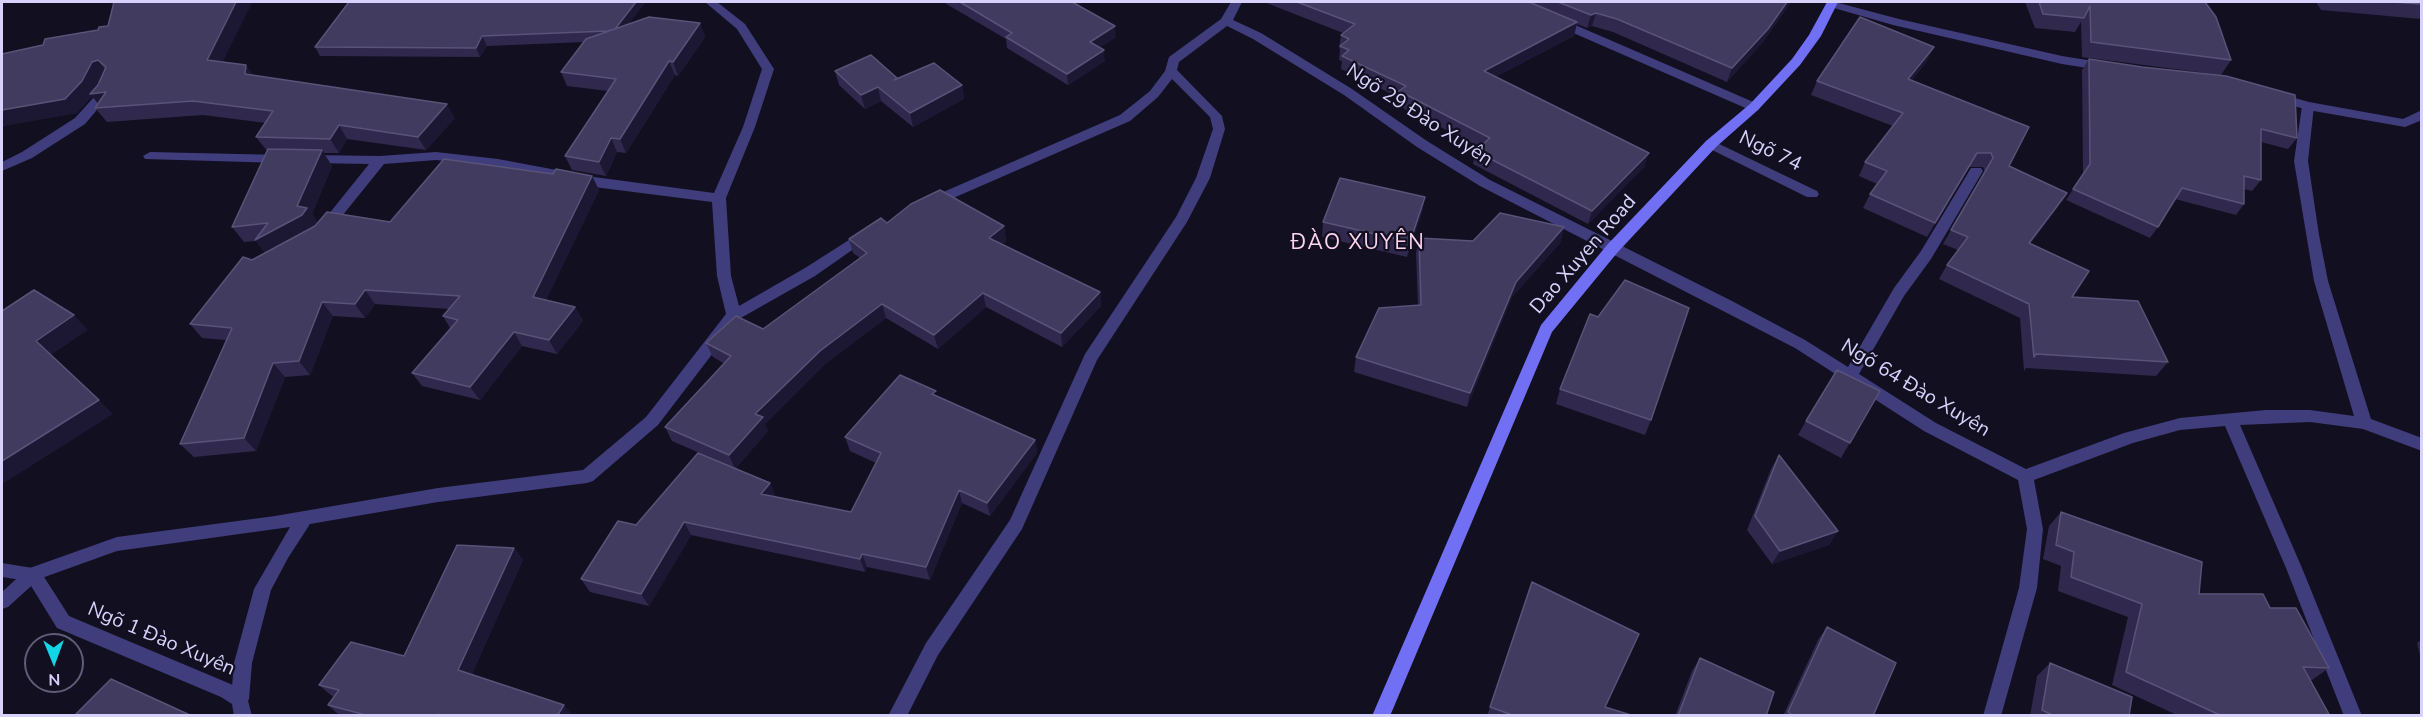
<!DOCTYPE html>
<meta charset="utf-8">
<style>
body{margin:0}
#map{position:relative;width:2423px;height:717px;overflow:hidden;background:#120f20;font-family:"Nunito Sans",sans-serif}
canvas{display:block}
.frame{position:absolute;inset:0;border:3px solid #d6d2fc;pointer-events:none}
.north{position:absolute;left:24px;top:633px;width:60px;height:60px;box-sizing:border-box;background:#120f20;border:2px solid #605d78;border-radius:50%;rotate:179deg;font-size:16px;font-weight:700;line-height:24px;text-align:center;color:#d6d2fc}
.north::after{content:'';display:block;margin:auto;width:21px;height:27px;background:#12d6e8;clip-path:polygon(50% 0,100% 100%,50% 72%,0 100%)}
</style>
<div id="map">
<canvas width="2423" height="717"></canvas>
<div class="frame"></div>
<div class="north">N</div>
</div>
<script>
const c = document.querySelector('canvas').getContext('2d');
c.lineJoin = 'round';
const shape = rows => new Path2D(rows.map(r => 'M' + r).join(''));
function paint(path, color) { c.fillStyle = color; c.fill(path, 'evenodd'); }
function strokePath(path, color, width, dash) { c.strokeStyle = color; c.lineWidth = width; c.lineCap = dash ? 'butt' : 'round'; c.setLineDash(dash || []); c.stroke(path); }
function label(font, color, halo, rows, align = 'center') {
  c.font = font + ' "Nunito Sans",sans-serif'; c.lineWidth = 4.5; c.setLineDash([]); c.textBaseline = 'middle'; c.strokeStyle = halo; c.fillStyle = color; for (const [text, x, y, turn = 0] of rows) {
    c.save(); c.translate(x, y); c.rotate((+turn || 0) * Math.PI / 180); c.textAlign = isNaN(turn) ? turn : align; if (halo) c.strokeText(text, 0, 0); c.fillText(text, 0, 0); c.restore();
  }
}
paint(shape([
 [705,2,717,2,745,24,774,69,755,127,726,198,731,276,739,306,805,268,863,231,868,229,875,234,815,276,739,319,658,425,593,481,587,483,438,502,310,524,288,558,271,590,252,663,249,699,246,705,240,707,234,705,231,699,234,663,254,589,290,527,117,551,39,579,8,607,2,609,2,592,27,569,117,537,275,516,438,488,583,470,646,417,726,314,717,276,712,202,594,187,498,167,436,160,384,164,330,231,325,233,318,228,320,225,369,164,309,163,302,159,309,155,380,156,436,152,498,159,594,177,714,193,743,127,762,69,737,29,705,2],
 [1231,2,1242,2,1233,20,1261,33,1352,89,1427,141,1490,180,1732,301,1805,340,1848,367,1894,288,1921,251,1971,168,1981,168,1983,171,1931,259,1904,296,1859,374,1936,423,2026,469,2124,433,2180,418,2266,410,2310,410,2354,416,2314,281,2294,161,2302,106,2304,103,2312,103,2314,106,2308,161,2319,235,2328,281,2371,419,2422,438,2422,451,2363,429,2310,422,2240,425,2302,568,2362,716,2344,716,2286,568,2225,426,2180,430,2133,443,2034,480,2043,529,2037,588,2001,716,1983,716,2019,588,2027,529,2018,480,1924,431,1795,348,1480,186,1417,147,1344,95,1253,39,1227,26,1179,62,1177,70,1222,116,1225,129,1210,178,1187,222,1097,360,1022,529,938,655,907,716,888,716,926,643,1010,520,1085,354,1176,217,1196,178,1213,129,1210,117,1172,79,1158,97,1130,121,935,206,925,206,923,203,925,200,1120,115,1150,91,1165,71,1169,57,1221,19,1231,2],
 [1559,18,1758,104,1760,107,1758,110,1750,110,1555,25,1555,19,1559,18],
 [106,82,112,86,107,98,85,124,32,158,2,171,2,162,22,152,75,118,95,96,102,83,106,82],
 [1711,140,1817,191,1819,194,1817,197,1807,197,1706,147,1704,144,1706,141,1711,140],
 [150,152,282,155,289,159,282,163,145,159,143,156,150,152]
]), '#3f3d7c');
paint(shape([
 [1827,2,1835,2,1899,19,2062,56,2106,63,2112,67,2106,71,2062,64,1893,25,1827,6,1827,2],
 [2277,93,2309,102,2403,119,2422,110,2422,120,2405,127,2308,110,2273,100,2271,97,2273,94,2277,93],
 [2,563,39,569,69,616,233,685,246,693,252,716,234,716,232,704,221,697,57,628,28,581,2,577,2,563]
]), '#3f3d7c');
paint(shape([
 [1827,2,1838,2,1821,36,1800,65,1758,110,1716,147,1617,253,1552,332,1390,716,1372,716,1541,325,1607,245,1706,141,1750,104,1792,59,1809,35,1827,2]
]), '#7170f4');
paint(shape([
 [114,2,252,2,222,62,252,75,455,118,426,150,347,139,339,153,323,153,332,166,312,214,318,223,390,222,553,174,592,176,599,190,546,300,575,307,583,321,557,354,522,346,480,400,422,386,412,373,450,328,443,316,449,309,375,304,365,318,333,316,310,375,285,377,256,451,194,457,180,444,226,340,202,338,190,324,252,260,265,253,256,241,244,242,232,227,267,151,256,137,266,123,203,115,107,122,95,108,98,104,92,96,77,113,2,126,2,54,43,45,98,30,108,26],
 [943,2,1083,2,1078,5,1116,37,1100,47,1105,61,1068,85,1007,48,1006,39],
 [1264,2,1791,2,1763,42,1727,82,1613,32,1592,26,1587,28,1577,24,1574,36,1495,77,1645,166,1588,224,1473,164,1475,151,1480,147,1397,105,1398,97,1341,69,1342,61,1339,60,1340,49,1339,48,1341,35,1343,33],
 [2025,2,2205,2,2231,60,2221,75,2082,57,2081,22,2075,32,2035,28],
 [2316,2,2421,2,2421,19,2321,10],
 [700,23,705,37,678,76,675,75,626,153,617,152,606,176,572,170,565,156,608,91,567,86,561,72,584,42,487,46,480,57,320,56,315,47,629,24],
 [2089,59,2297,138,2288,149,2261,142,2261,180,2252,191,2244,189,2244,204,2236,215,2175,199,2158,227,2150,238,2066,200,2083,174,2082,70],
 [1927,61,1912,80,2009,166,2058,207,2030,244,2072,297,2168,362,2156,376,2026,368,2024,371,2020,318,1939,279,1947,265,1958,250,1943,244,1985,172,1983,167,1969,167,1927,237,1863,208,1870,194,1877,184,1859,176,1865,162,1893,126,1811,95,1817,81],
 [835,71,962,85,964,99,913,127,881,101,865,109,839,85],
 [1425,197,1422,212,1407,257,1322,237,1323,222],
 [887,223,1004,226,1006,241,1002,244,1100,292,1101,306,1062,347,986,307,938,349,886,318,825,364,765,424,768,431,735,469,770,483,775,496,851,512,876,463,850,451,845,437,937,396,1035,440,1037,453,990,516,962,503,930,580,867,567,865,572,691,535,649,606,590,592,581,579,636,525,734,468,672,441,665,427,725,364,713,357,706,343,763,329,860,258,853,253,849,239],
 [1564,227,1560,243,1512,297,1467,407,1354,372,1356,357,1418,305,1416,253,1419,238,1473,241],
 [1598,317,1651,420,1645,435,1556,404,1560,389],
 [1880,391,1841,458,1798,435,1806,421],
 [1779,455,1838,531,1829,545,1772,564,1747,530,1771,469],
 [2061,512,2199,594,2270,608,2329,668,2312,680,2310,680,2330,716,2179,716,2112,685,2128,617,2058,591,2061,566,2043,559,2049,526],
 [514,548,523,560,472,674,573,716,340,716,328,705,334,697,332,696,319,685,404,656],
 [1532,582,1605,707,1634,716,1487,716],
 [1827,627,1873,716,1783,716,1818,640],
 [2421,640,2421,660,2417,643],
 [1700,658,1766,716,1675,716,1692,671],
 [2050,663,2129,716,2030,716,2037,676]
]), '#30294d');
paint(shape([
 [236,2,252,2,217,74,207,60],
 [636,2,646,2,617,40,614,31],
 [1068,2,1083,2,1069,10],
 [1787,2,1791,2,1763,42,1727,82,1732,68],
 [1596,13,1592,26,1587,28,1591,15],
 [1577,22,1574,36,1481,84,1484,71],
 [700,23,705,37,678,76,673,62],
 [1115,26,1116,37,1091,53,1090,42],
 [482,36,487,46,480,57,476,48],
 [1934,47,1927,61,1901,93,1908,79],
 [1104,50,1105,61,1068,85,1067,74],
 [98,60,108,74,106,92,101,107,92,96,77,113,2,126,2,110],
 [669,61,675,75,626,153,620,139],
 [246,65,256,79,245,74],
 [962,85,964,99,913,127,910,113],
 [878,87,881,101,865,109,861,95],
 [447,104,455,118,426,150,418,137],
 [339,125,347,139,339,153,330,139],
 [611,138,617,152,606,176,599,162],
 [322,150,332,166,312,214,318,223,313,230,267,255,255,240,297,206],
 [1649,153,1645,166,1588,224,1592,211],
 [592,176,599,190,541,311,533,297],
 [2067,193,2058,207,2020,257,2029,243],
 [1425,197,1422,212,1407,257,1410,242],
 [1004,226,1006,241,992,252,989,238],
 [1564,227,1560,243,1512,297,1467,407,1470,393,1516,282],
 [365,290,375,304,365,318,355,304],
 [1100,292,1101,306,1062,347,1061,333],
 [983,293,986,307,938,349,934,335],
 [322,302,333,316,310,375,299,361],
 [882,304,886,318,825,364,765,424,768,431,735,469,729,455,755,414,820,351],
 [575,307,583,321,557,354,549,340],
 [74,315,88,330,51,355,36,341],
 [514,332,522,346,480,400,470,387],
 [273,363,285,377,256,451,244,438],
 [99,400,113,414,4,483,2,482,2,461],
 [1035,440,1037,453,990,516,987,503],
 [770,483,775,496,761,494],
 [959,490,962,503,930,580,926,567],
 [684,522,691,535,649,606,641,594],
 [1838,531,1829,545,1772,564,1780,551],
 [514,548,523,560,469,681,458,670],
 [862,554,867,567,865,572,860,559],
 [564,705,573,716,557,716]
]), '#1c1733');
const building = shape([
 [114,2,236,2,207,60,246,65,245,74,447,104,418,137,339,125,330,139,256,137,273,111,193,101,95,108,106,92,90,94,98,85,106,67,98,60,92,62,82,81,65,99,2,110,2,54,43,45,45,39,98,30,99,27,108,26,114,2],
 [349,2,636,2,615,29,608,31,482,36,476,48,315,47,349,2],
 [960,2,1072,2,1115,26,1090,42,1104,50,1067,74,1006,37,1012,33,960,2],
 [1297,2,1529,2,1577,22,1484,71,1649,153,1592,211,1475,151,1490,138,1399,91,1406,86,1342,56,1349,50,1340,46,1349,39,1341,35,1355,24,1297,2],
 [1558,2,1787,2,1768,29,1732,68,1617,19,1596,13,1591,15,1558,2],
 [2039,2,2205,2,2216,17,2231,60,2091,42,2090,6,2084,18,2043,14,2039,2],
 [2393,2,2421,2,2421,4,2393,2],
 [649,17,700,23,673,62,669,61,620,139,611,138,599,162,565,156,616,79,561,72,586,39,649,17],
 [1860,17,1934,47,1908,79,2029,127,2009,166,2067,193,2029,243,2089,271,2072,297,2138,301,2168,362,2036,354,2034,357,2029,304,1947,265,1968,237,1951,230,1993,158,1991,153,1977,153,1935,223,1870,194,1887,171,1865,162,1903,113,1817,81,1860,17],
 [871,55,897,78,894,80,934,63,962,85,910,113,878,87,861,95,835,71,871,55],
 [2089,59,2142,67,2226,76,2295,95,2297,138,2261,129,2261,180,2244,176,2244,204,2182,188,2158,227,2073,189,2090,164,2089,59],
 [268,149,322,150,297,206,307,208,302,215,255,240,268,223,232,227,268,149],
 [444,159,553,174,556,169,592,176,533,297,575,307,549,340,514,332,470,387,412,373,458,320,443,316,460,296,365,290,355,304,322,302,299,361,273,363,244,438,180,444,232,328,190,324,243,257,252,260,315,226,327,212,390,222,444,159],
 [1340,178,1425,197,1410,242,1323,222,1340,178],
 [940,190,1004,226,989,238,1100,292,1061,333,983,293,934,335,882,304,820,351,755,414,763,417,729,455,665,427,731,356,706,343,736,316,763,329,867,253,849,239,881,218,887,223,911,204,940,190],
 [1500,213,1564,227,1516,282,1470,393,1356,357,1379,308,1421,305,1419,238,1473,241,1500,213],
 [1625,280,1689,308,1651,420,1560,389,1590,314,1598,317,1625,280],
 [34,290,74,315,36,341,99,400,2,461,2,311,34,290],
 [1837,370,1880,391,1850,443,1806,421,1837,370],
 [900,375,936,391,932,394,1035,440,987,503,959,490,926,567,862,554,860,559,684,522,641,594,581,579,618,521,636,525,698,453,770,483,761,494,851,512,881,453,845,437,900,375],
 [1779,455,1838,531,1780,551,1755,516,1779,455],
 [2061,512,2202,562,2199,594,2263,594,2270,608,2296,608,2329,668,2303,667,2330,716,2222,716,2126,672,2142,604,2071,577,2074,552,2056,545,2061,512],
 [457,545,514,548,458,670,564,705,557,716,443,716,438,714,437,716,362,716,362,714,328,705,339,690,319,685,351,642,404,656,457,545],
 [1532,582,1639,634,1605,707,1634,716,1515,716,1490,707,1532,582],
 [1827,627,1896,663,1873,716,1794,716,1788,712,1827,627],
 [1700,658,1774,692,1766,716,1678,716,1700,658],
 [2050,663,2132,697,2129,716,2054,716,2042,710,2050,663],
 [111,679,192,716,74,716,111,679]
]);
paint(building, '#413b60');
strokePath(building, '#595378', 1.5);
label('20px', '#d6d2fc', '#120f20', [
 ["Ngõ 29 Đào Xuyên",1419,116,33],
 ["Ngõ 74",1770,152,26],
 ["Dao Xuyen Road",1584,255,-49],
 ["Ngõ 64 Đào Xuyên",1915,389,31],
 ["Ngõ 1 Đào Xuyên",161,640,23]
]);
c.letterSpacing = '1.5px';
label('21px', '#fcd4ee', '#120f20', [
 ["ĐÀO XUYÊN",1358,244]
]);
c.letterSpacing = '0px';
</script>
